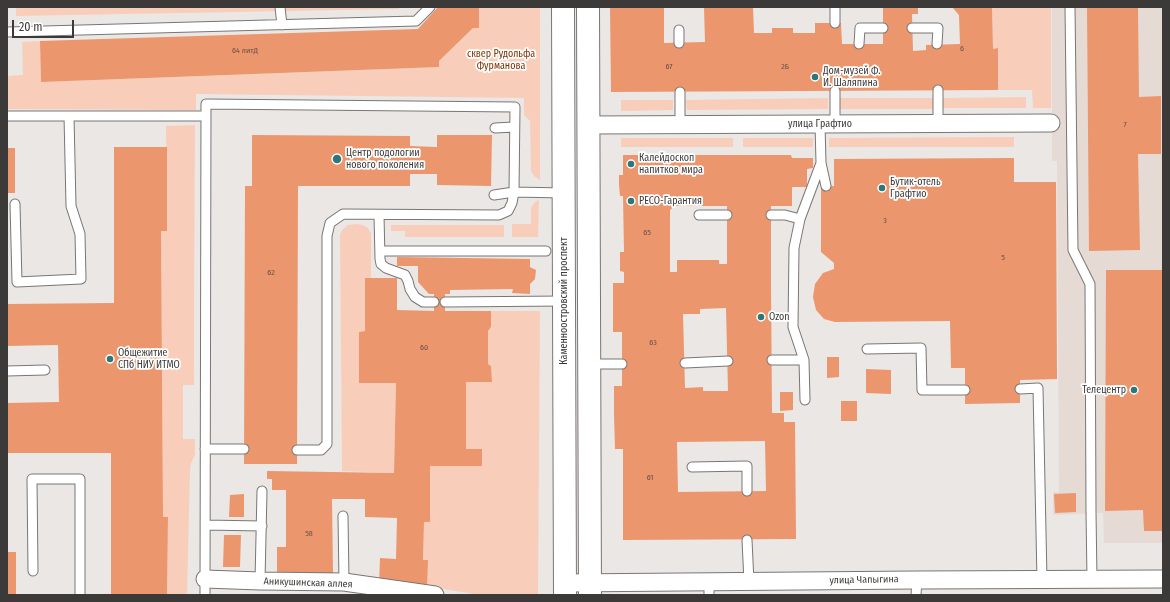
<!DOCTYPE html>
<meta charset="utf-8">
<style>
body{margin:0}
#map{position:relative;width:1170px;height:602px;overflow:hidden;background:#ebe7e5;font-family:"Fira Sans Condensed",sans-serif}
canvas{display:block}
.frame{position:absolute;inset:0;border:8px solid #3b3a39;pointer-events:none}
.scale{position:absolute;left:12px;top:20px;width:62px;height:18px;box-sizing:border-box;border:2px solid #3b3a39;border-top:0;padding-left:5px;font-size:12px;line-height:14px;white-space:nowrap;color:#3b3a39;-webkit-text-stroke:3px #fff;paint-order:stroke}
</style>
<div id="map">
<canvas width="1170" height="602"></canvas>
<div class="frame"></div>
<div class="scale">20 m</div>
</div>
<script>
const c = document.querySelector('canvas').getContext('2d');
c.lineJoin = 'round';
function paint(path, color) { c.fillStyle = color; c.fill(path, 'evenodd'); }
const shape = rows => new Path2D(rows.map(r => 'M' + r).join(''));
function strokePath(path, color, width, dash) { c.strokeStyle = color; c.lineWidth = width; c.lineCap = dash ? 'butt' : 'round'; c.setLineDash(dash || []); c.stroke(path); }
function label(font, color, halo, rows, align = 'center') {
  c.font = font + ' "Fira Sans Condensed",sans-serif'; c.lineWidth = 3.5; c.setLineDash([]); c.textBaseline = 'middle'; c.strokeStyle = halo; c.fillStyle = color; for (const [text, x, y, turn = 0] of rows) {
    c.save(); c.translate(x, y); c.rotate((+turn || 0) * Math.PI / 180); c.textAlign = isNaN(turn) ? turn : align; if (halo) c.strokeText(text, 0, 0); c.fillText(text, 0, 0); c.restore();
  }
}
paint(shape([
 [1052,7,1163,7,1163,543,1104,543,1103,513,1053,515,1053,492,1059,492,1057,161,1052,161]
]), '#e6dad5');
paint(shape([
 [16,7,399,7,399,9,16,16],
 [479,7,540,7,540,180,534,176,531,171,530,121,524,115,524,98,196,94,196,110,7,109,7,76,23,75,22,42,40,41,41,82,439,67,439,61,473,28],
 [992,7,1051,7,1051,108,1033,108,1032,90,998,90,998,48,993,49],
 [1026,97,1026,108,943,108,943,98],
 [828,98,828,109,687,110,686,100],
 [840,98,933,98,933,109,840,109],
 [621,100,673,100,673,110,621,111],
 [195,125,194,310,194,385,183,385,183,439,195,439,195,455,191,463,190,471,187,595,167,595,168,517,163,517,161,231,167,230,166,126],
 [1014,137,1014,147,829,147,829,138],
 [621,138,733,138,733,147,621,147],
 [743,138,813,138,813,147,743,147],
 [539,199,538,237,512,237,512,224,531,224,531,208,534,203],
 [355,224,363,225,368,228,371,233,371,278,365,278,365,331,359,332,359,382,396,383,394,473,342,471,340,234,343,229,348,225],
 [391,225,504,225,504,237,405,237,405,231,391,231],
 [491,311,540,311,538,595,479,595,427,586,427,560,423,560,424,522,430,522,430,466,482,466,482,449,466,449,466,382,492,382,491,366,488,364,488,331,491,327]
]), '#f8cebb');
paint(shape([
 [438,7,479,7,479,28,473,28,439,61,439,67,41,82,40,41,418,29],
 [610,7,664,7,664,43,705,42,704,7,753,7,754,33,772,33,772,28,793,28,793,33,815,33,815,23,841,23,842,44,883,44,883,7,918,7,918,14,912,14,913,51,926,50,926,45,960,44,959,15,952,7,992,7,993,49,998,48,998,90,611,92],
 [1087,7,1138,7,1139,97,1161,96,1161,154,1138,154,1140,250,1089,251],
 [252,135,410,136,410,146,437,147,437,135,492,135,491,186,437,185,437,174,410,174,410,186,298,186,297,464,244,464,245,186,252,186],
 [114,147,167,147,167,231,161,231,163,517,168,517,167,595,111,595,111,453,7,453,7,403,59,402,58,345,7,346,7,304,114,303],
 [7,148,15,148,15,193,7,193],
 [623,155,791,155,792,158,813,158,813,168,807,169,807,187,792,187,792,206,771,206,771,285,772,413,784,413,784,422,795,422,796,539,623,540,623,449,615,449,614,415,614,386,622,386,622,332,613,332,613,283,624,283,624,272,620,271,620,252,624,252,623,196,620,196,619,185,619,175,623,175],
 [675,206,727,206,727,264,719,264,719,260,677,260,677,272,670,272,670,210],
 [726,308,728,391,703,391,703,387,685,388,683,314,700,314,700,309],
 [765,441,766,491,678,492,677,442],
 [1014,158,1014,182,1056,182,1057,379,1020,380,1020,403,965,404,965,368,951,368,950,321,835,322,824,319,816,310,813,297,815,284,823,273,834,269,834,263,821,252,821,187,834,186,834,159],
 [397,257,530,259,530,267,536,270,535,279,530,284,530,294,512,293,513,289,450,290,450,294,445,294,445,311,491,311,491,327,488,331,488,364,491,366,492,382,466,382,466,449,482,449,482,466,430,466,430,522,424,522,423,560,428,560,427,586,379,585,380,558,396,559,397,518,365,517,365,499,332,499,333,573,277,574,277,547,286,547,286,490,272,490,272,479,267,479,267,471,394,473,396,383,359,383,359,332,365,331,365,278,397,278,397,310,434,311,434,294,429,294,418,282,418,266,397,266],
 [1106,270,1163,270,1163,531,1144,531,1143,510,1105,511],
 [827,357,839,357,839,377,827,378],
 [866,369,891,370,891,394,866,393],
 [780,392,793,392,793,410,780,411],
 [841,401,857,401,857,421,841,421],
 [1076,493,1076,512,1055,513,1054,494],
 [244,494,244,517,229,517,230,495],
 [224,535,241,535,240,567,223,567],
 [7,552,16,552,16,595,7,595]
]), '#eb966d');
const lane = shape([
 [280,7,282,25],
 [835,7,835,23],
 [1070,7,1073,250,1090,284,1091,512,1092,579],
 [912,28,938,28,937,44],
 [679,30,679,43],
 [7,32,416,21,430,7],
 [859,44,860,28,883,28],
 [938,90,938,124],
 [835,91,835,124],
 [680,92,680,125],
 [7,116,206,116],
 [495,128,514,127],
 [821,163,826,186],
 [494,195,514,192,564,193],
 [15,204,17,282,81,279,80,234,71,206,69,116],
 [379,215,380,259,381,264,386,268,405,275,408,281,410,289,415,297,423,302,434,302],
 [699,215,727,215],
 [771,215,785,215,800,219],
 [380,251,546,251],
 [445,302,564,301],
 [867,349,921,348,922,390,965,390],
 [772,360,804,360],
 [685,363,728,361],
 [590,364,622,364],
 [7,371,45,370],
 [1020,389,1038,388,1042,580],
 [805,400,804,360,793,327,794,248,800,219,821,163,820,124],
 [205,449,244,449],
 [692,467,747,466,747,491],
 [343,516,344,582],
 [205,525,262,526],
 [747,540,749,582],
 [33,571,32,479,80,479,80,595],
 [260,581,262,491],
 [709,582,709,595],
 [205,595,206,104,515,107,514,192,512,203,508,211,499,215,343,214,330,223,327,236,327,444,321,450,297,450],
 [916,595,917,580]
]);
const street = shape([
 [589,125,1051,123],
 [205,579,260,581,344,582,435,595],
 [566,583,917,580,1163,579]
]);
const primary = shape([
 [563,7,565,595],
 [588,7,590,595]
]);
strokePath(lane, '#797674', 11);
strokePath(street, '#797674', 19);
strokePath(primary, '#797674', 24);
strokePath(lane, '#fff', 9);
strokePath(street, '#fff', 17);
strokePath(primary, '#fff', 22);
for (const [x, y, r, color] of [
 [815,77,4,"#2e7778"],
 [337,159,5,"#2e7778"],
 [631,164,4,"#2e7778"],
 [882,188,4,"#2e7778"],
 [631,201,4,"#2e7778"],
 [761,317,4,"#2e7778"],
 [110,359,4,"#2e7778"],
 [1134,390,4,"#2e7778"]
]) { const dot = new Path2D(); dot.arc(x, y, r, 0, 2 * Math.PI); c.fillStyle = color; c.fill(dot); strokePath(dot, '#fff', 1.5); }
label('8px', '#675146', null, [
 ["6",962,49],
 ["64 литД",245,51],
 ["67",669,67],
 ["2Б",785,67],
 ["7",1125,125],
 ["3",885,221],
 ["65",647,233],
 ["5",1003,258],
 ["62",271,273],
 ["63",653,343],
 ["60",424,348],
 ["61",650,478],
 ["58",309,534]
]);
label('10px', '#7d3200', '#fff', [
 ["сквер Рудольфа",501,54],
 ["Фурманова",501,66]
]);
label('10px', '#3b3a39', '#fff', [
 ["Дом-музей Ф.",823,71],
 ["И. Шаляпина",823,83],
 ["Центр подологии",346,153],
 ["нового поколения",346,165],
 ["Калейдоскоп",639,158],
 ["напитков мира",639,170],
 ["Бутик-отель",890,182],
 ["Графтио",890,194],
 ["РЕСО-Гарантия",639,201],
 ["Ozon",769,317],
 ["Общежитие",118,353],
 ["СПб НИУ ИТМО",118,365],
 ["Телецентр",1126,390,"right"]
], 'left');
label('10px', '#3b3a39', '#fff', [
 ["улица Графтио",820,124],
 ["Каменноостровский проспект",564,301,-90],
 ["улица Чапыгина",864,580,-1],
 ["Аникушинская аллея",308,583,2]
]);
</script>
